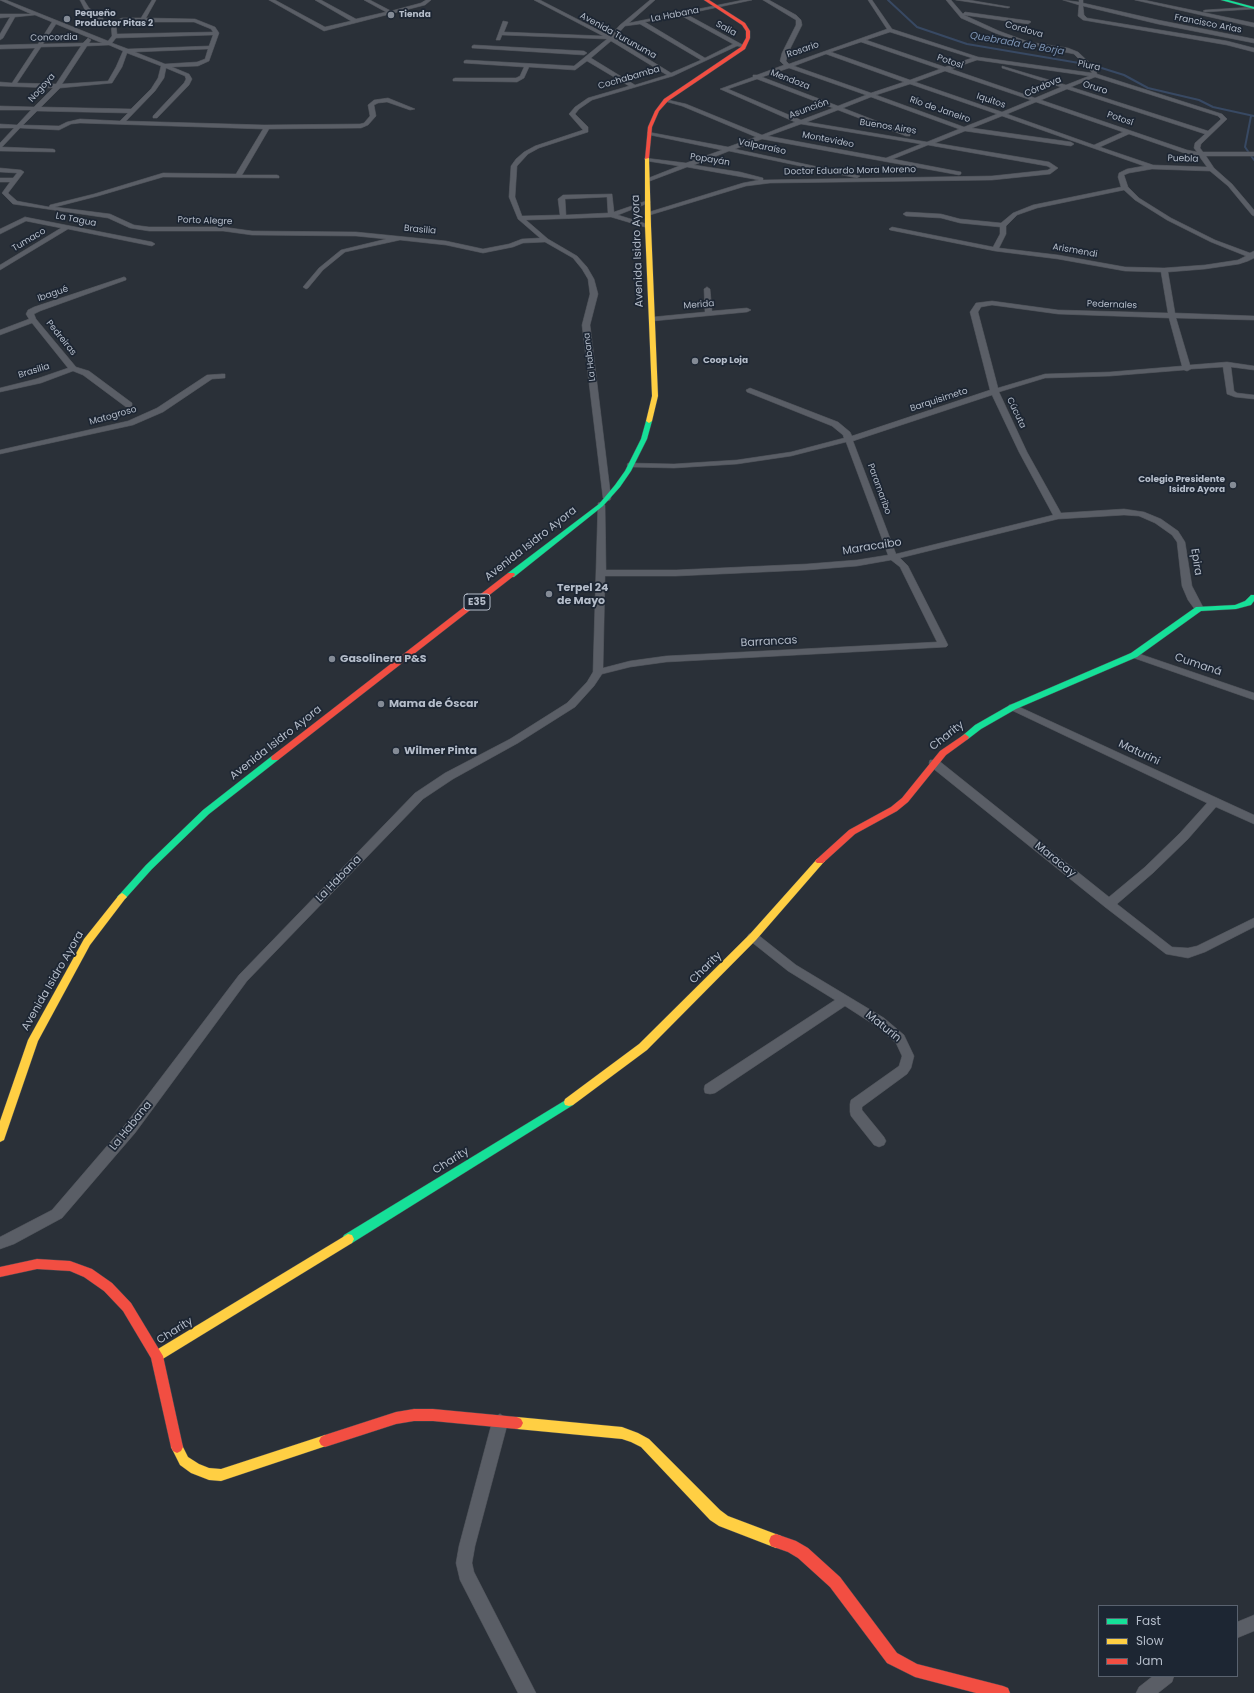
<!DOCTYPE html>
<meta charset="utf-8">
<style>
body{margin:0}
#map{position:relative;width:1254px;height:1693px;overflow:hidden;background:#2a3038;font-family:Poppins,sans-serif}
canvas{display:block}
.legend{position:absolute;left:1098px;top:1605px;width:140px;height:72px;box-sizing:border-box;background:#1d2633;border:1px solid #59626f;margin:0;padding:5px 7px;list-style:none;font-size:12px;color:#b4bcc9}
.legend li{display:flex;align-items:center;gap:8px;height:20px}
.legend b{width:20px;border:1px solid #59626f}
</style>
<div id="map">
<canvas width="1254" height="1693"></canvas>
<ul class="legend">
<li><b style="height:5px;background:#16e098"></b>Fast</li>
<li><b style="height:5px;background:#ffcf43"></b>Slow</li>
<li><b style="height:5px;background:#f24e42"></b>Jam</li>
</ul>
</div>
<script>
const c = document.querySelector('canvas').getContext('2d');
c.lineJoin = 'round';
const shape = rows => new Path2D(rows.map(r => 'M' + r).join(''));
function strokePath(path, color, width, dash) { c.strokeStyle = color; c.lineWidth = width; c.lineCap = dash ? 'butt' : 'round'; c.setLineDash(dash || []); c.stroke(path); }
function paint(path, color) { c.fillStyle = color; c.fill(path, 'evenodd'); }
function label(font, color, halo, rows, align = 'center') {
  c.font = font + ' Poppins,sans-serif'; c.lineWidth = 3.5; c.setLineDash([]); c.textBaseline = 'middle'; c.strokeStyle = halo; c.fillStyle = color; for (const [text, x, y, turn = 0] of rows) {
    c.save(); c.translate(x, y); c.rotate((+turn || 0) * Math.PI / 180); c.textAlign = isNaN(turn) ? turn : align; if (halo) c.strokeText(text, 0, 0); c.fillText(text, 0, 0); c.restore();
  }
}
strokePath(shape([
 [888,0,917,27,967,44,1085,64],
 [1092,65,1124,75,1148,88,1199,100,1213,107,1254,116],
 [1251,116,1245,147,1254,160]
]), '#384963', 2);
const street = shape([
 [0,0,6,0,108,41,112,36,111,23,122,18,141,18,152,0,156,0,146,18,195,19,215,27,219,33,209,61,198,66,172,67,189,74,192,79,189,85,157,118,153,118,153,116,184,83,186,79,185,76,166,68,164,78,155,91,126,121,264,125,360,124,364,123,370,116,368,105,374,100,388,98,415,109,410,110,387,102,378,103,374,105,376,116,368,125,361,128,269,129,242,175,277,175,279,176,279,178,163,177,98,196,55,207,110,214,134,225,149,227,223,227,252,231,356,232,446,241,483,249,509,244,522,239,540,238,518,219,509,197,511,166,516,159,524,152,535,146,583,130,569,114,575,107,588,98,629,86,587,61,575,70,529,67,524,78,517,82,453,81,453,79,455,78,516,78,520,76,524,67,464,63,464,61,466,60,574,66,607,39,502,35,500,40,496,40,503,21,508,22,504,32,603,36,534,0,540,0,610,36,620,25,650,0,655,0,629,23,743,0,752,0,686,14,743,45,743,47,737,46,673,76,592,100,579,109,575,114,588,127,588,132,539,148,528,154,517,166,515,197,522,216,560,215,558,199,563,195,612,194,614,212,646,201,651,202,618,215,650,225,650,227,648,228,611,217,526,220,548,239,577,256,587,267,594,279,598,294,590,325,611,498,610,500,607,501,603,498,582,325,590,294,588,279,582,269,573,258,545,242,523,243,513,247,483,253,446,245,400,240,345,252,323,270,308,288,306,289,303,287,319,268,341,250,386,239,356,236,252,235,223,231,149,231,130,228,108,218,13,204,2,193,10,182,0,182,0,178,13,178,17,173,0,172,0,168,21,170,24,172,8,193,17,201,49,207,50,205,94,194,163,173,236,174,263,129,80,123,71,124,59,130,20,128,2,147,53,149,55,150,55,152,0,151,0,143,14,128,0,128,0,124,17,125,31,110,0,110,0,106,34,107,53,88,0,86,0,82,12,83,35,48,0,49,0,45,38,44,52,22,35,15,15,17,3,38,0,40,0,34,10,17,0,18,0,14,31,14,0,0],
 [680,15,733,44,705,58,645,22,680,15],
 [123,22,194,22,211,29,213,32,117,34,116,25,123,22],
 [56,24,102,43,89,43,91,40,88,38,83,43,43,44,56,24],
 [640,24,701,60,671,73,614,38,625,26,640,24],
 [213,35,209,46,128,49,112,43,116,38,213,35],
 [611,41,667,75,635,85,591,58,611,41],
 [109,45,123,51,116,67,108,81,62,84,87,46,109,45],
 [81,46,56,84,17,83,41,47,81,46],
 [208,49,205,59,197,62,165,64,135,52,208,49],
 [127,53,161,66,158,78,151,89,131,109,41,107,60,88,112,83,122,67,127,53],
 [37,111,128,113,120,121,80,119,67,122,59,126,23,125,37,111],
 [607,197,608,213,566,215,565,199,607,197],
 [80,0,84,0,89,8,103,18,103,20,99,20,85,10,80,0],
 [269,0,275,0,325,27,351,21,315,0,321,0,356,19,386,12,364,0,370,0,391,11,421,3,426,0,431,0,425,5,324,31,269,0],
 [763,0,769,0,796,15,801,20,802,25,788,53,786,61,789,64,887,29,868,0,872,0,892,29,978,57,1092,73,1090,70,1074,54,1026,44,995,33,961,18,946,0,951,0,963,14,965,12,1030,21,1031,22,1028,24,964,15,999,31,1029,42,1068,48,1078,52,1095,68,1097,74,1222,114,1227,119,1201,144,1200,148,1203,152,1254,152,1254,156,1206,156,1214,168,1232,184,1254,210,1254,216,1252,215,1228,186,1210,171,1152,169,1129,173,1124,175,1128,187,1139,198,1171,218,1215,240,1250,253,1254,251,1254,258,1248,261,1239,264,1205,269,1168,272,1175,313,1254,316,1254,320,1176,318,1190,365,1227,362,1254,366,1254,370,1231,367,1234,391,1237,393,1254,395,1254,399,1235,397,1227,394,1223,367,1191,369,1187,371,1184,370,1110,376,1045,378,999,392,1027,452,1061,513,1124,509,1144,512,1161,519,1178,531,1185,542,1192,586,1204,609,1199,612,1196,611,1188,600,1182,586,1177,542,1172,535,1155,523,1139,516,1124,515,1058,519,900,558,908,566,948,645,946,647,666,662,630,667,602,674,594,686,575,707,518,743,453,779,423,799,247,981,135,1133,62,1218,14,1244,0,1249,0,1237,52,1210,125,1125,239,975,415,793,445,773,510,739,567,703,587,682,593,672,598,503,601,502,605,505,606,570,676,570,807,564,857,560,888,555,846,442,791,456,737,464,674,468,631,467,628,467,627,465,628,463,674,464,737,460,791,452,844,438,843,435,832,426,747,392,746,390,750,388,838,422,850,432,852,436,990,390,970,312,976,303,992,301,1058,310,1168,313,1161,272,1125,271,1058,259,995,251,890,230,889,229,892,227,993,247,1000,234,1000,227,960,223,941,218,906,216,903,214,906,212,941,214,960,219,1001,223,1013,213,1033,205,1121,187,1118,177,1119,173,1127,169,1144,166,1002,116,972,128,1071,142,1074,144,1071,146,965,131,935,143,1049,162,1058,168,1050,174,992,180,770,183,746,186,650,215,646,215,646,213,743,183,759,180,687,167,650,181,646,181,646,179,679,166,647,161,644,159,645,158,686,163,722,150,650,135,647,133,648,132,728,147,756,137,682,106,664,101,664,99,686,104,762,135,795,122,720,89,753,77,753,75,757,75,784,65,780,61,782,53,796,25,796,20,763,0],
 [890,32,972,58,945,67,866,40,890,32],
 [861,42,940,69,910,80,831,52,861,42],
 [826,54,904,82,871,93,794,66,826,54],
 [977,60,1089,76,1066,85,1002,66,1002,68,1061,87,1035,98,951,69,977,60],
 [789,68,866,95,838,106,762,77,789,68],
 [945,71,1031,100,1002,112,915,82,945,71],
 [1095,77,1218,116,1221,119,1208,131,1071,87,1095,77],
 [757,79,833,108,801,120,728,89,757,79],
 [910,84,997,114,964,127,876,95,910,84],
 [1067,89,1205,134,1195,143,1194,148,1197,152,1187,150,1041,100,1067,89],
 [871,97,959,129,927,142,807,122,838,110,906,136,910,136,910,134,843,108,871,97],
 [1036,102,1123,132,1094,145,1007,114,1036,102],
 [801,124,921,144,886,158,768,136,801,124],
 [1129,134,1184,153,1199,156,1207,167,1153,165,1100,147,1129,134],
 [762,139,959,175,961,174,961,172,893,159,928,145,1047,166,1051,168,1048,170,992,176,763,180,763,178,740,172,694,165,729,151,857,178,860,176,735,149,762,139],
 [1124,190,1135,200,1167,220,1211,242,1246,256,1238,260,1205,265,1164,268,1125,267,1058,255,999,248,1006,234,1006,226,1017,215,1037,208,1124,190],
 [992,305,1058,314,1169,318,1182,366,1110,372,1045,374,998,388,978,312,981,307,992,305],
 [992,395,1019,452,1053,515,896,554,853,441,992,395],
 [891,560,900,567,937,642,666,656,630,661,603,668,605,576,676,576,807,570,857,566,891,560],
 [956,0,969,0,1010,7,1008,8,956,0],
 [1063,0,1079,2,1079,0,1083,0,1083,3,1158,20,1254,39,1254,43,1158,24,1083,6,1084,15,1087,18,1227,41,1254,48,1254,52,1227,45,1083,20,1078,16,1079,5,1063,0],
 [1135,0,1144,0,1254,23,1254,27,1135,0],
 [1254,7,1254,9,1205,12,1203,11,1205,10,1254,7],
 [474,45,584,51,587,53,584,55,472,48,472,46,474,45],
 [25,217,152,242,155,244,152,246,68,229,0,270,0,265,61,228,26,221,0,234,0,229,25,217],
 [124,277,126,278,126,280,40,311,34,314,36,319,76,367,89,371,132,403,132,407,126,407,83,375,73,371,41,383,0,392,0,388,36,379,68,368,32,323,0,335,0,330,29,319,26,314,28,310,34,307,124,277],
 [707,287,710,289,712,311,747,308,751,310,747,312,653,321,649,319,653,317,705,312,704,289,707,287],
 [222,374,225,374,225,378,212,379,163,412,133,425,0,454,0,450,128,421,157,408,207,375,222,374],
 [1134,652,1254,693,1254,700,1131,657,1129,655,1131,653,1134,652],
 [1013,704,1254,815,1254,824,1216,807,1188,839,1153,873,1117,904,1172,947,1188,948,1197,946,1254,918,1254,927,1205,952,1188,958,1166,954,1105,907,930,766,929,763,930,760,938,760,1109,897,1145,867,1180,833,1207,803,1009,709,1008,707,1009,705,1013,704],
 [753,932,757,934,796,965,884,1018,904,1035,914,1056,911,1068,907,1074,862,1107,862,1110,884,1137,886,1141,884,1145,879,1147,874,1145,851,1116,850,1112,850,1104,851,1100,899,1066,902,1056,896,1043,876,1026,845,1006,715,1093,710,1094,705,1093,704,1089,705,1085,835,1000,788,971,749,940,747,937,749,934,753,932],
 [500,1414,505,1417,508,1422,475,1546,472,1563,474,1572,536,1693,518,1693,460,1580,456,1563,459,1546,492,1422,495,1417,500,1414],
 [1254,1615,1254,1631,1237,1638,1237,1622,1254,1615],
 [1153,1676,1174,1676,1172,1682,1158,1693,1136,1693,1139,1687,1153,1676]
]);
const fast = shape([
 [1221,0,1228,0,1254,7,1254,9,1221,0],
 [649,419,652,421,647,439,631,471,620,487,603,506,514,577,508,577,508,573,599,504,615,485,625,471,641,439,646,421,649,419],
 [1251,595,1254,595,1254,601,1251,605,1236,609,1201,611,1137,657,1016,709,981,729,968,739,965,740,961,737,975,725,1010,705,1131,653,1196,607,1235,605,1245,601,1251,595],
 [275,755,278,756,279,758,278,760,209,814,152,869,125,899,119,899,117,897,119,895,146,865,203,810,272,756,275,755],
 [569,1098,573,1099,574,1102,573,1105,352,1243,348,1244,344,1243,342,1239,344,1235,569,1098]
]);
const slow = shape([
 [647,157,649,158,651,226,658,396,652,421,649,423,646,421,652,396,645,226,645,158,647,157],
 [820,858,825,861,823,863,756,940,647,1050,573,1105,569,1106,565,1105,564,1102,565,1099,639,1044,750,934,817,859,820,858],
 [122,893,125,895,127,897,125,899,90,945,38,1041,5,1137,4,1140,0,1142,0,1121,28,1040,84,939,119,895,122,893],
 [348,1234,352,1235,354,1239,352,1243,161,1360,157,1362,153,1360,151,1356,153,1352,348,1234],
 [517,1417,622,1427,638,1433,649,1439,720,1510,728,1516,781,1536,783,1541,781,1546,776,1548,719,1526,710,1520,641,1447,631,1442,622,1439,517,1429,513,1427,511,1423,513,1419,517,1417],
 [325,1435,329,1437,331,1441,329,1445,221,1481,209,1480,191,1473,180,1465,171,1447,173,1443,177,1441,181,1443,188,1457,199,1464,209,1468,221,1469,325,1435]
]);
const jam = shape([
 [704,0,709,0,745,23,750,31,750,38,745,49,668,101,659,111,652,127,649,158,645,159,648,127,655,111,664,99,741,47,746,38,746,31,742,25,704,0],
 [508,573,514,573,515,575,278,760,272,760,271,758,272,756,508,573],
 [965,734,969,737,968,739,946,755,908,802,897,811,855,834,823,863,817,863,815,861,817,859,849,830,891,807,902,798,940,751,965,734],
 [37,1259,70,1261,92,1269,112,1283,131,1303,163,1356,183,1447,181,1451,177,1453,173,1451,171,1447,151,1358,123,1311,104,1291,84,1277,70,1271,37,1269,0,1277,0,1267,37,1259],
 [414,1409,433,1409,517,1417,521,1419,523,1423,521,1427,517,1429,433,1421,414,1421,396,1424,325,1447,321,1445,319,1441,321,1437,325,1435,396,1412,414,1409],
 [776,1534,796,1541,808,1548,840,1577,897,1653,917,1664,1003,1686,1008,1688,1010,1693,976,1693,915,1677,887,1663,830,1587,798,1558,788,1552,771,1546,769,1541,771,1536,776,1534]
]);
strokePath(street, '#484c53', 1);
strokePath(fast, '#484c53', 1);
strokePath(slow, '#484c53', 1);
strokePath(jam, '#484c53', 1);
paint(street, '#5a5e66');
paint(fast, '#16e098');
paint(slow, '#ffcf43');
paint(jam, '#f24e42');
for (const [x, y, r, color] of [
 [391,15,4,"#848b96"],
 [67,19,4,"#848b96"],
 [695,361,4,"#848b96"],
 [1233,485,4,"#848b96"],
 [549,594,4,"#848b96"],
 [332,659,4,"#848b96"],
 [381,704,4,"#848b96"],
 [396,751,4,"#848b96"]
]) { const dot = new Path2D(); dot.arc(x, y, r, 0, 2 * Math.PI); c.fillStyle = color; c.fill(dot); strokePath(dot, '#1d2633', 1.5); }
label('bold 9px', '#b4bcc9', '#1d2633', [
 ["Pequeño",75,14],
 ["Productor Pitas 2",75,24],
 ["Tienda",399,15],
 ["Coop Loja",703,361],
 ["Colegio Presidente",1225,480,"right"],
 ["Isidro Ayora",1225,490,"right"]
], 'left');
label('9px', '#b4bcc9', '#1d2633', [
 ["La Habana",675,15,-11],
 ["Francisco Arias",1208,24,11],
 ["Salia",726,29,28],
 ["Cordova",1024,30,16],
 ["Avenida Turunuma",618,36,29],
 ["Concordia",54,38,-1],
 ["Rosario",803,50,-19],
 ["Potosi",950,62,19],
 ["Piura",1089,66,12],
 ["Cochabamba",629,78,-16],
 ["Mendoza",790,80,21],
 ["Córdova",1043,87,-23],
 ["Nogoya",42,88,-48],
 ["Oruro",1095,88,17],
 ["Iquitos",991,101,19],
 ["Asunción",809,109,-20],
 ["Río de Janeiro",940,110,19],
 ["Potosí",1120,119,19],
 ["Buenos Aires",888,127,9],
 ["Montevideo",828,140,11],
 ["Valparaíso",762,147,12],
 ["Puebla",1183,159,2],
 ["Popayán",710,160,9],
 ["Doctor Eduardo Mora Moreno",850,171,-1],
 ["La Tagua",76,220,11],
 ["Porto Alegre",205,221,2],
 ["Brasilia",420,230,5],
 ["Tumaco",29,240,-31],
 ["Arismendi",1075,251,10],
 ["Ibagué",53,294,-19],
 ["Merida",699,305,-5],
 ["Pedernales",1112,305,2],
 ["Pedreiras",61,338,51],
 ["La Habana",590,357,-97],
 ["Brasilia",34,371,-17],
 ["Barquisimeto",939,400,-18],
 ["Cúcuta",1016,413,64],
 ["Matogroso",113,416,-16],
 ["Paramaribo",879,489,70]
]);
label('italic 10px', '#7c92b1', '#1d2633', [
 ["Quebrada de Borja",1017,44,10]
]);
for (const [x, y, w] of [
 [477,602,26]
]) { const box = new Path2D(); box.roundRect(x - w / 2, y - 8, w, 16, 3); c.fillStyle = '#1d2633'; c.fill(box); strokePath(box, '#b4bcc9', 1); }
label('bold 10px', '#b4bcc9', null, [
 ["E35",477,602]
]);
label('11px', '#b4bcc9', '#1d2633', [
 ["Avenida Isidro Ayora",638,251,-92],
 ["Avenida Isidro Ayora",531,544,-38],
 ["Maracaibo",872,547,-9],
 ["Epira",1196,562,81],
 ["Barrancas",769,642,-3],
 ["Cumaná",1198,665,19],
 ["Charity",947,736,-38],
 ["Avenida Isidro Ayora",276,743,-38],
 ["Maturini",1139,753,25],
 ["Maracay",1055,860,39],
 ["La Habana",339,879,-46],
 ["Charity",706,968,-45],
 ["Avenida Isidro Ayora",53,981,-60],
 ["Maturín",883,1027,39],
 ["La Habana",131,1126,-51],
 ["Charity",451,1161,-32],
 ["Charity",175,1331,-32]
]);
label('bold 11px', '#b4bcc9', '#1d2633', [
 ["Terpel 24",557,588],
 ["de Mayo",557,601],
 ["Gasolinera P&S",340,659],
 ["Mama de Óscar",389,704],
 ["Wilmer Pinta",404,751]
], 'left');
</script>
